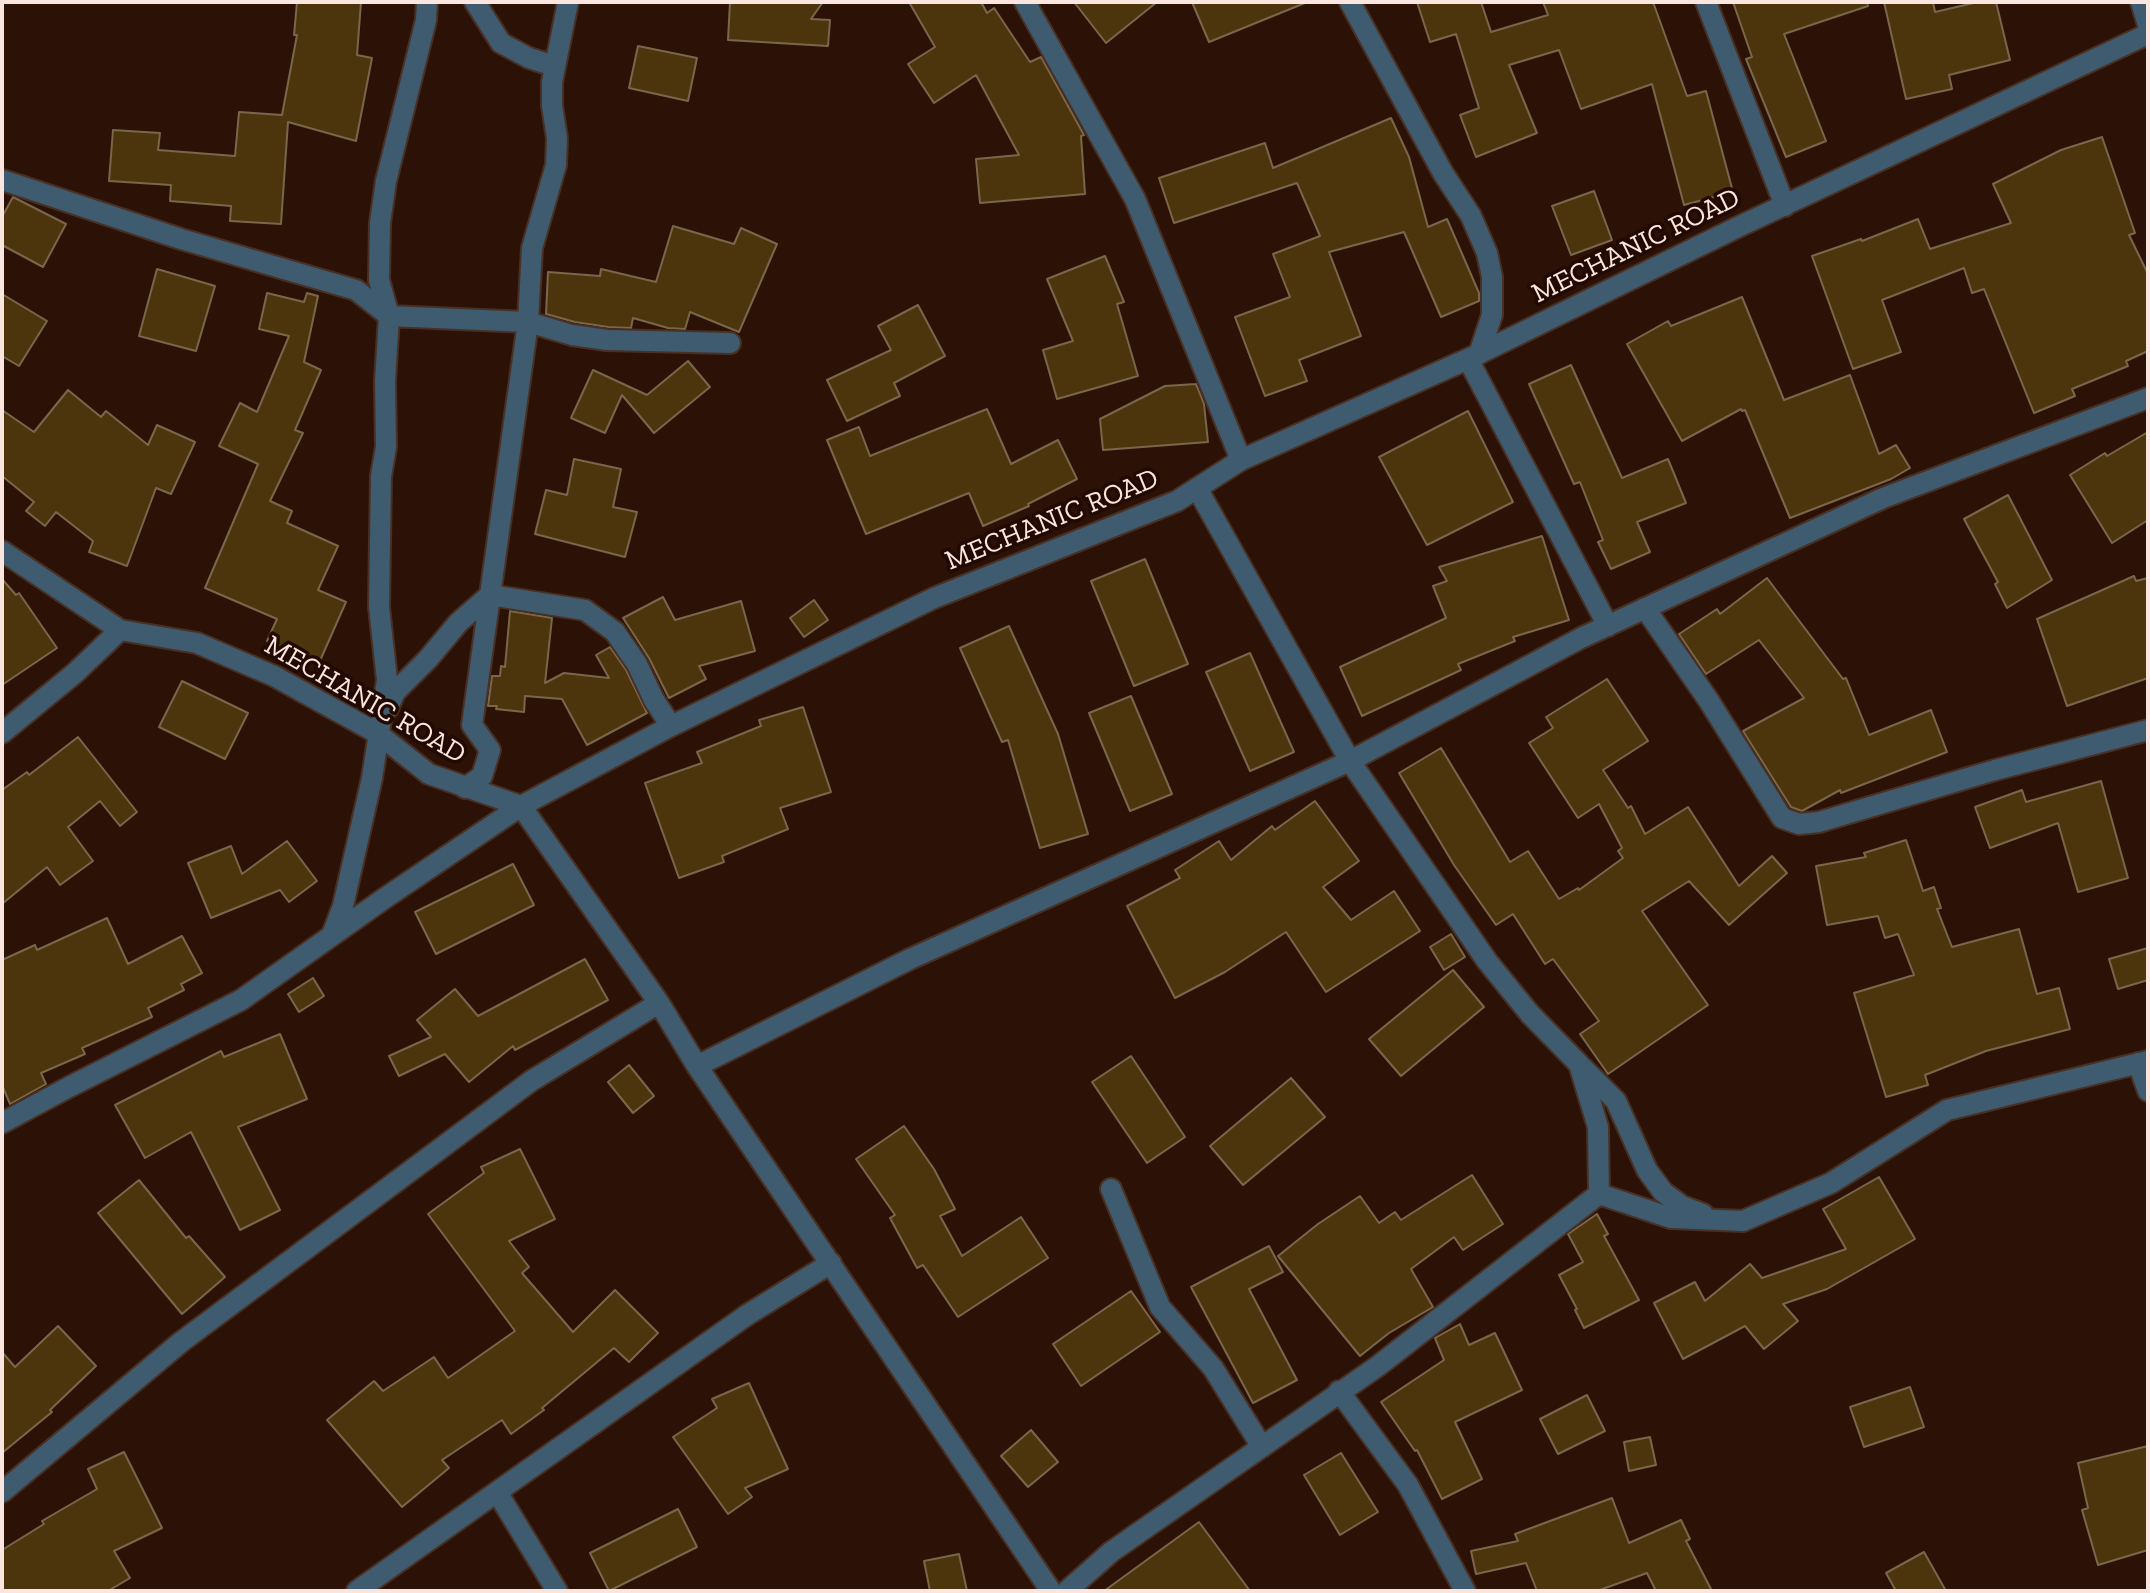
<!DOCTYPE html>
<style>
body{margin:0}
#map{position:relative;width:2150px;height:1593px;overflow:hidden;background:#2c1206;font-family:"Zilla Slab",serif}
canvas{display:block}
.frame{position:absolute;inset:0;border:4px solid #fae6de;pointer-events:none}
</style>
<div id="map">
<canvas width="2150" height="1593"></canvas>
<div class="frame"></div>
</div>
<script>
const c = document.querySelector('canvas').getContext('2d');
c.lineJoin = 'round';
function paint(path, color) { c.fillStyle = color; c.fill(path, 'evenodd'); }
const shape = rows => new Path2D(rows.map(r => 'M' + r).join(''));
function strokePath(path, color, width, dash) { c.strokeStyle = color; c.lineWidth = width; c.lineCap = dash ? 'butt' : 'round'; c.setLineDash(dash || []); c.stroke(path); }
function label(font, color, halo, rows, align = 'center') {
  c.font = font + ' "Zilla Slab",serif'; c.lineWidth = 7; c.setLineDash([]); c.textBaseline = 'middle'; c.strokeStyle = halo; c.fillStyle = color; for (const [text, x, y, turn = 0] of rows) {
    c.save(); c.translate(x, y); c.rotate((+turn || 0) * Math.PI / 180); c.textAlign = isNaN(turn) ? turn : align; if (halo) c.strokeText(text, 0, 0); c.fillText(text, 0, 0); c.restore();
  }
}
const building = shape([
 [297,2,361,2,357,55,372,58,356,141,288,122,281,224,230,221,231,206,170,201,171,185,109,181,113,130,160,133,158,150,235,156,239,112,282,115,297,35,294,35,297,2],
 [730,2,823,2,811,19,830,20,828,46,728,40,730,2],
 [909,2,981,2,987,13,994,8,1030,62,1041,57,1084,135,1081,136,1085,194,980,203,976,159,1019,155,976,75,934,103,908,64,935,47,909,2],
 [1074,2,1157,2,1106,43,1074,2],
 [1192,2,1305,2,1305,3,1209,42,1192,2],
 [1417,2,1481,2,1491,32,1548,15,1543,2,1653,2,1687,96,1706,91,1733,192,1684,205,1652,84,1581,109,1559,50,1509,65,1537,133,1476,157,1460,115,1479,108,1456,34,1430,42,1417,2],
 [1733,2,1867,2,1868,6,1784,34,1826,141,1786,157,1746,59,1752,57,1733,2],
 [1884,2,1933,2,1935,12,1978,2,1996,2,2010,60,1949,75,1952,89,1906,99,1884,2],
 [638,46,697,58,688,101,629,88,638,46],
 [1391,118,1409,157,1428,227,1447,219,1479,293,1479,301,1441,317,1404,232,1329,252,1361,336,1299,360,1307,381,1265,396,1235,317,1290,297,1273,254,1320,236,1297,183,1174,223,1159,178,1265,143,1273,168,1391,118],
 [2102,137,2135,233,2129,235,2148,274,2148,351,2126,361,2128,366,2072,389,2075,396,2034,413,1984,289,1972,293,1964,268,1882,300,1901,352,1853,369,1812,256,1861,239,1862,241,1918,219,1930,249,2011,223,1993,184,2061,150,2102,137],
 [1594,191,1612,240,1571,255,1552,206,1594,191],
 [13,197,66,224,43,267,2,245,2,217,13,197],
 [673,226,734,244,741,228,777,244,739,332,690,312,685,329,668,328,633,318,631,328,608,327,575,322,546,314,548,272,600,276,601,269,656,282,673,226],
 [1105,256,1124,302,1117,304,1138,376,1057,399,1043,350,1073,341,1047,279,1105,256],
 [157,269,215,286,196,351,139,336,157,269],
 [267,293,304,302,307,293,318,296,304,362,321,370,295,430,303,433,270,501,292,511,287,523,338,546,318,590,346,602,319,663,267,641,277,619,205,588,258,464,219,446,240,403,257,412,289,336,259,329,267,293],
 [2,294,47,321,19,366,2,356,2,294],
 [1742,297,1784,400,1850,375,1879,454,1896,445,1910,468,1891,479,1790,518,1745,410,1742,411,1741,409,1682,441,1627,344,1668,321,1671,326,1742,297],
 [918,305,945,356,894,383,900,396,847,421,827,380,891,350,878,326,918,305],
 [688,361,710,387,654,433,622,395,605,433,571,418,593,370,647,395,688,361],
 [1571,365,1622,478,1668,459,1686,503,1637,522,1650,552,1611,569,1598,542,1603,540,1580,482,1574,484,1529,384,1571,365],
 [1196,384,1204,404,1208,442,1103,450,1100,419,1165,386,1196,384],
 [68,390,101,417,106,411,148,445,157,425,195,442,171,494,156,488,127,566,89,552,93,541,56,512,45,526,26,511,34,502,2,476,2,410,34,432,68,390],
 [987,409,1011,464,1058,440,1077,479,1028,504,1029,506,983,526,969,493,866,534,827,440,859,427,870,456,987,409],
 [1468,411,1513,502,1427,545,1379,457,1468,411],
 [2148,432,2148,520,2112,543,2070,475,2105,453,2107,456,2148,432],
 [574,459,621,469,613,507,637,512,625,557,535,534,546,490,567,495,574,459],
 [2008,495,2052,580,2007,608,1995,584,1998,582,1964,519,2008,495],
 [1542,536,1569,620,1513,637,1515,641,1458,664,1461,670,1362,716,1340,667,1446,618,1433,586,1447,581,1439,567,1542,536],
 [1145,559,1188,664,1134,686,1091,581,1145,559],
 [2134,576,2136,581,2148,578,2148,678,2067,706,2037,619,2134,576],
 [1767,578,1843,679,1846,678,1869,735,1931,710,1947,752,1841,793,1840,790,1802,811,1791,807,1743,731,1804,698,1759,640,1706,674,1679,634,1717,609,1720,614,1767,578],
 [2,579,16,595,19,593,57,648,2,685,2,579],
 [663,597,675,620,741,601,755,651,699,666,706,679,669,698,649,658,623,618,663,597],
 [814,600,828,620,804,637,790,618,814,600],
 [510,611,552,618,545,683,564,673,609,678,596,655,610,647,626,670,647,713,587,745,562,699,525,696,524,712,496,709,497,706,488,706,492,676,500,676,501,666,505,667,510,611],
 [1009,626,1058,734,1088,834,1040,848,1008,740,1002,742,960,648,1009,626],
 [1250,653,1294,752,1250,771,1206,672,1250,653],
 [1607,679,1648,741,1603,770,1628,808,1631,806,1645,834,1688,807,1739,886,1772,856,1787,873,1729,925,1689,881,1642,911,1708,1005,1608,1074,1580,1034,1599,1021,1553,959,1545,964,1513,914,1496,925,1454,865,1399,773,1441,748,1510,862,1528,851,1559,899,1578,888,1579,890,1623,858,1618,851,1622,848,1599,804,1578,818,1529,743,1553,728,1546,717,1607,679],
 [182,681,248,713,225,759,159,727,182,681],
 [1131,696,1172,794,1130,811,1089,713,1131,696],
 [803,707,831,792,780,808,788,829,722,856,724,862,679,878,645,783,702,763,697,752,761,726,759,720,803,707],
 [78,737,137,812,120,826,100,801,68,827,93,861,60,885,47,867,2,904,2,790,27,772,29,775,78,737],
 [2101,781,2128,878,2078,892,2058,823,1990,848,1975,807,2022,790,2026,802,2101,781],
 [1315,801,1359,861,1323,887,1351,920,1394,891,1420,931,1326,992,1286,932,1225,972,1175,998,1127,906,1180,878,1175,870,1219,841,1231,860,1272,826,1275,830,1315,801],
 [1906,840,1923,891,1934,887,1941,908,1937,909,1952,947,2019,929,2037,994,2059,988,2070,1029,1986,1051,1925,1075,1928,1085,1886,1097,1854,993,1914,975,1898,934,1885,938,1878,916,1827,925,1816,866,1866,857,1864,853,1906,840],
 [287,841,317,881,289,902,280,890,211,918,188,863,231,846,242,874,287,841],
 [513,864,534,905,436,954,415,912,513,864],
 [107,918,128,964,182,936,202,973,181,984,184,990,148,1008,152,1017,82,1048,85,1054,41,1073,46,1084,10,1104,2,1085,2,960,35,945,37,950,107,918],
 [1451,934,1465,957,1444,970,1430,947,1451,934],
 [2148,948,2148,980,2118,989,2109,959,2148,948],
 [585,959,608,1000,515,1050,513,1046,469,1082,445,1054,399,1076,389,1056,431,1037,417,1020,455,989,478,1016,585,959],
 [1453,970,1484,1007,1401,1076,1369,1039,1453,970],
 [313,978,324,996,299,1012,288,994,313,978],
 [280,1034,307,1099,238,1127,280,1210,240,1230,191,1132,145,1158,115,1105,221,1051,224,1057,280,1034],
 [1131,1056,1185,1137,1147,1163,1092,1082,1131,1056],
 [629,1065,654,1096,633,1113,608,1082,629,1065],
 [1291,1078,1325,1117,1243,1185,1210,1146,1291,1078],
 [904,1126,934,1169,955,1209,940,1216,962,1256,1021,1217,1048,1258,958,1317,923,1265,917,1268,890,1218,895,1215,856,1159,904,1126],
 [520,1149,555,1219,509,1241,529,1267,522,1273,573,1332,615,1290,658,1333,629,1362,614,1348,542,1408,544,1410,511,1434,502,1420,442,1460,449,1468,402,1507,327,1420,374,1381,383,1391,434,1357,448,1378,515,1331,428,1214,484,1173,481,1167,520,1149],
 [1472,1175,1503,1224,1463,1250,1454,1237,1411,1269,1433,1307,1389,1333,1360,1356,1278,1256,1318,1224,1360,1196,1379,1223,1395,1212,1401,1220,1472,1175],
 [1879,1177,1915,1239,1827,1289,1783,1304,1798,1321,1764,1349,1745,1326,1683,1359,1654,1303,1695,1282,1705,1301,1750,1264,1762,1278,1846,1249,1823,1209,1879,1177],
 [139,1180,186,1238,189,1236,225,1277,182,1314,98,1213,139,1180],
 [1597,1214,1608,1234,1604,1236,1639,1300,1584,1328,1575,1310,1577,1309,1559,1275,1583,1262,1568,1234,1597,1214],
 [1269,1246,1283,1272,1249,1289,1297,1380,1253,1403,1191,1287,1269,1246],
 [1131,1291,1160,1332,1081,1386,1053,1344,1131,1291],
 [1460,1324,1469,1345,1495,1333,1522,1390,1455,1422,1482,1479,1442,1499,1417,1450,1415,1451,1381,1402,1444,1360,1435,1338,1460,1324],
 [58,1326,96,1366,50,1410,52,1412,2,1453,2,1352,15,1367,58,1326],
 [749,1383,788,1469,745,1488,752,1497,728,1514,673,1437,717,1408,712,1399,749,1383],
 [1910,1387,1924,1427,1864,1447,1850,1407,1910,1387],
 [1587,1395,1605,1431,1558,1454,1540,1419,1587,1395],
 [1031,1430,1058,1462,1028,1487,1001,1456,1031,1430],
 [1650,1437,1656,1465,1629,1471,1624,1442,1650,1437],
 [2148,1446,2148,1550,2098,1565,2082,1510,2088,1508,2078,1463,2148,1446],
 [124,1452,162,1528,114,1551,130,1578,108,1591,2,1591,2,1550,44,1524,42,1521,97,1489,88,1469,124,1452],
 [1341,1453,1378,1512,1340,1535,1304,1475,1341,1453],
 [1612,1498,1629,1543,1681,1520,1690,1539,1686,1541,1712,1591,1656,1591,1647,1573,1597,1591,1537,1591,1526,1563,1476,1574,1471,1551,1518,1541,1515,1534,1612,1498],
 [678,1509,697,1547,609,1591,590,1553,678,1509],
 [1199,1522,1250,1591,1104,1591,1199,1522],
 [1924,1552,1946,1591,1896,1591,1886,1573,1924,1552],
 [959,1554,967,1591,930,1591,924,1561,959,1554]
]);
paint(building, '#4c350d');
strokePath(building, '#7a664a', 2);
const minor = shape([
 [475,2,501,43,529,58,554,66],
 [1025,2,1135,199,1241,460],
 [1350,2,1443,173,1471,216,1487,253,1492,277,1492,315,1479,354],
 [1706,2,1785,206],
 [2141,2,2148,25],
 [2,180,181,239,356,290,389,316,528,322,572,335,607,340,730,343],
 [1468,359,1608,626],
 [1197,488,1350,761,1487,961,1530,1014,1579,1064,1598,1127,1599,1194],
 [2,551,120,630],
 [1645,608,1709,701,1782,818,1799,824,1819,822,1995,770,2148,730],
 [388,708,395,692,428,659,459,622,490,595,585,610,615,632,637,664,654,700,671,726],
 [2,733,75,673,120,630,197,643,274,676,377,733,429,774,521,806,671,726,934,598,1177,501,1241,460,1468,359,1740,226,2148,34],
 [465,788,482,776,490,750,472,725,528,322,532,248,556,165,557,138,552,106,552,82,568,2],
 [332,935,343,906,372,778,387,680,379,607,381,476,386,447,385,381,389,316,379,280,380,223,386,181,426,20,427,2],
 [2138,1063,2148,1091],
 [697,1066,910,959,1350,761,1581,638,1883,498,2148,398],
 [1583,1068,1616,1101,1647,1170,1663,1192,1682,1206,1703,1214],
 [2,1123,69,1087,241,1000,385,898,521,806,659,1003,697,1066,1051,1591],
 [1111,1189,1160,1307,1213,1368,1262,1447],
 [1339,1391,1408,1485,1465,1591],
 [2,1492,181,1342,531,1081,659,1003],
 [497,1492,557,1591],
 [357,1591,747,1315,831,1263],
 [1067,1591,1111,1552,1378,1366,1599,1194,1671,1218,1743,1221,1831,1183,1947,1110,2148,1061]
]);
strokePath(minor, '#493024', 24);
strokePath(minor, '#3e5b6f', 20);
label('28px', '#fae6de', '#220901', [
 ["MECHANIC ROAD",1636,246,-26],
 ["MECHANIC ROAD",1052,520,-22],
 ["MECHANIC ROAD",365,700,30]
]);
</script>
